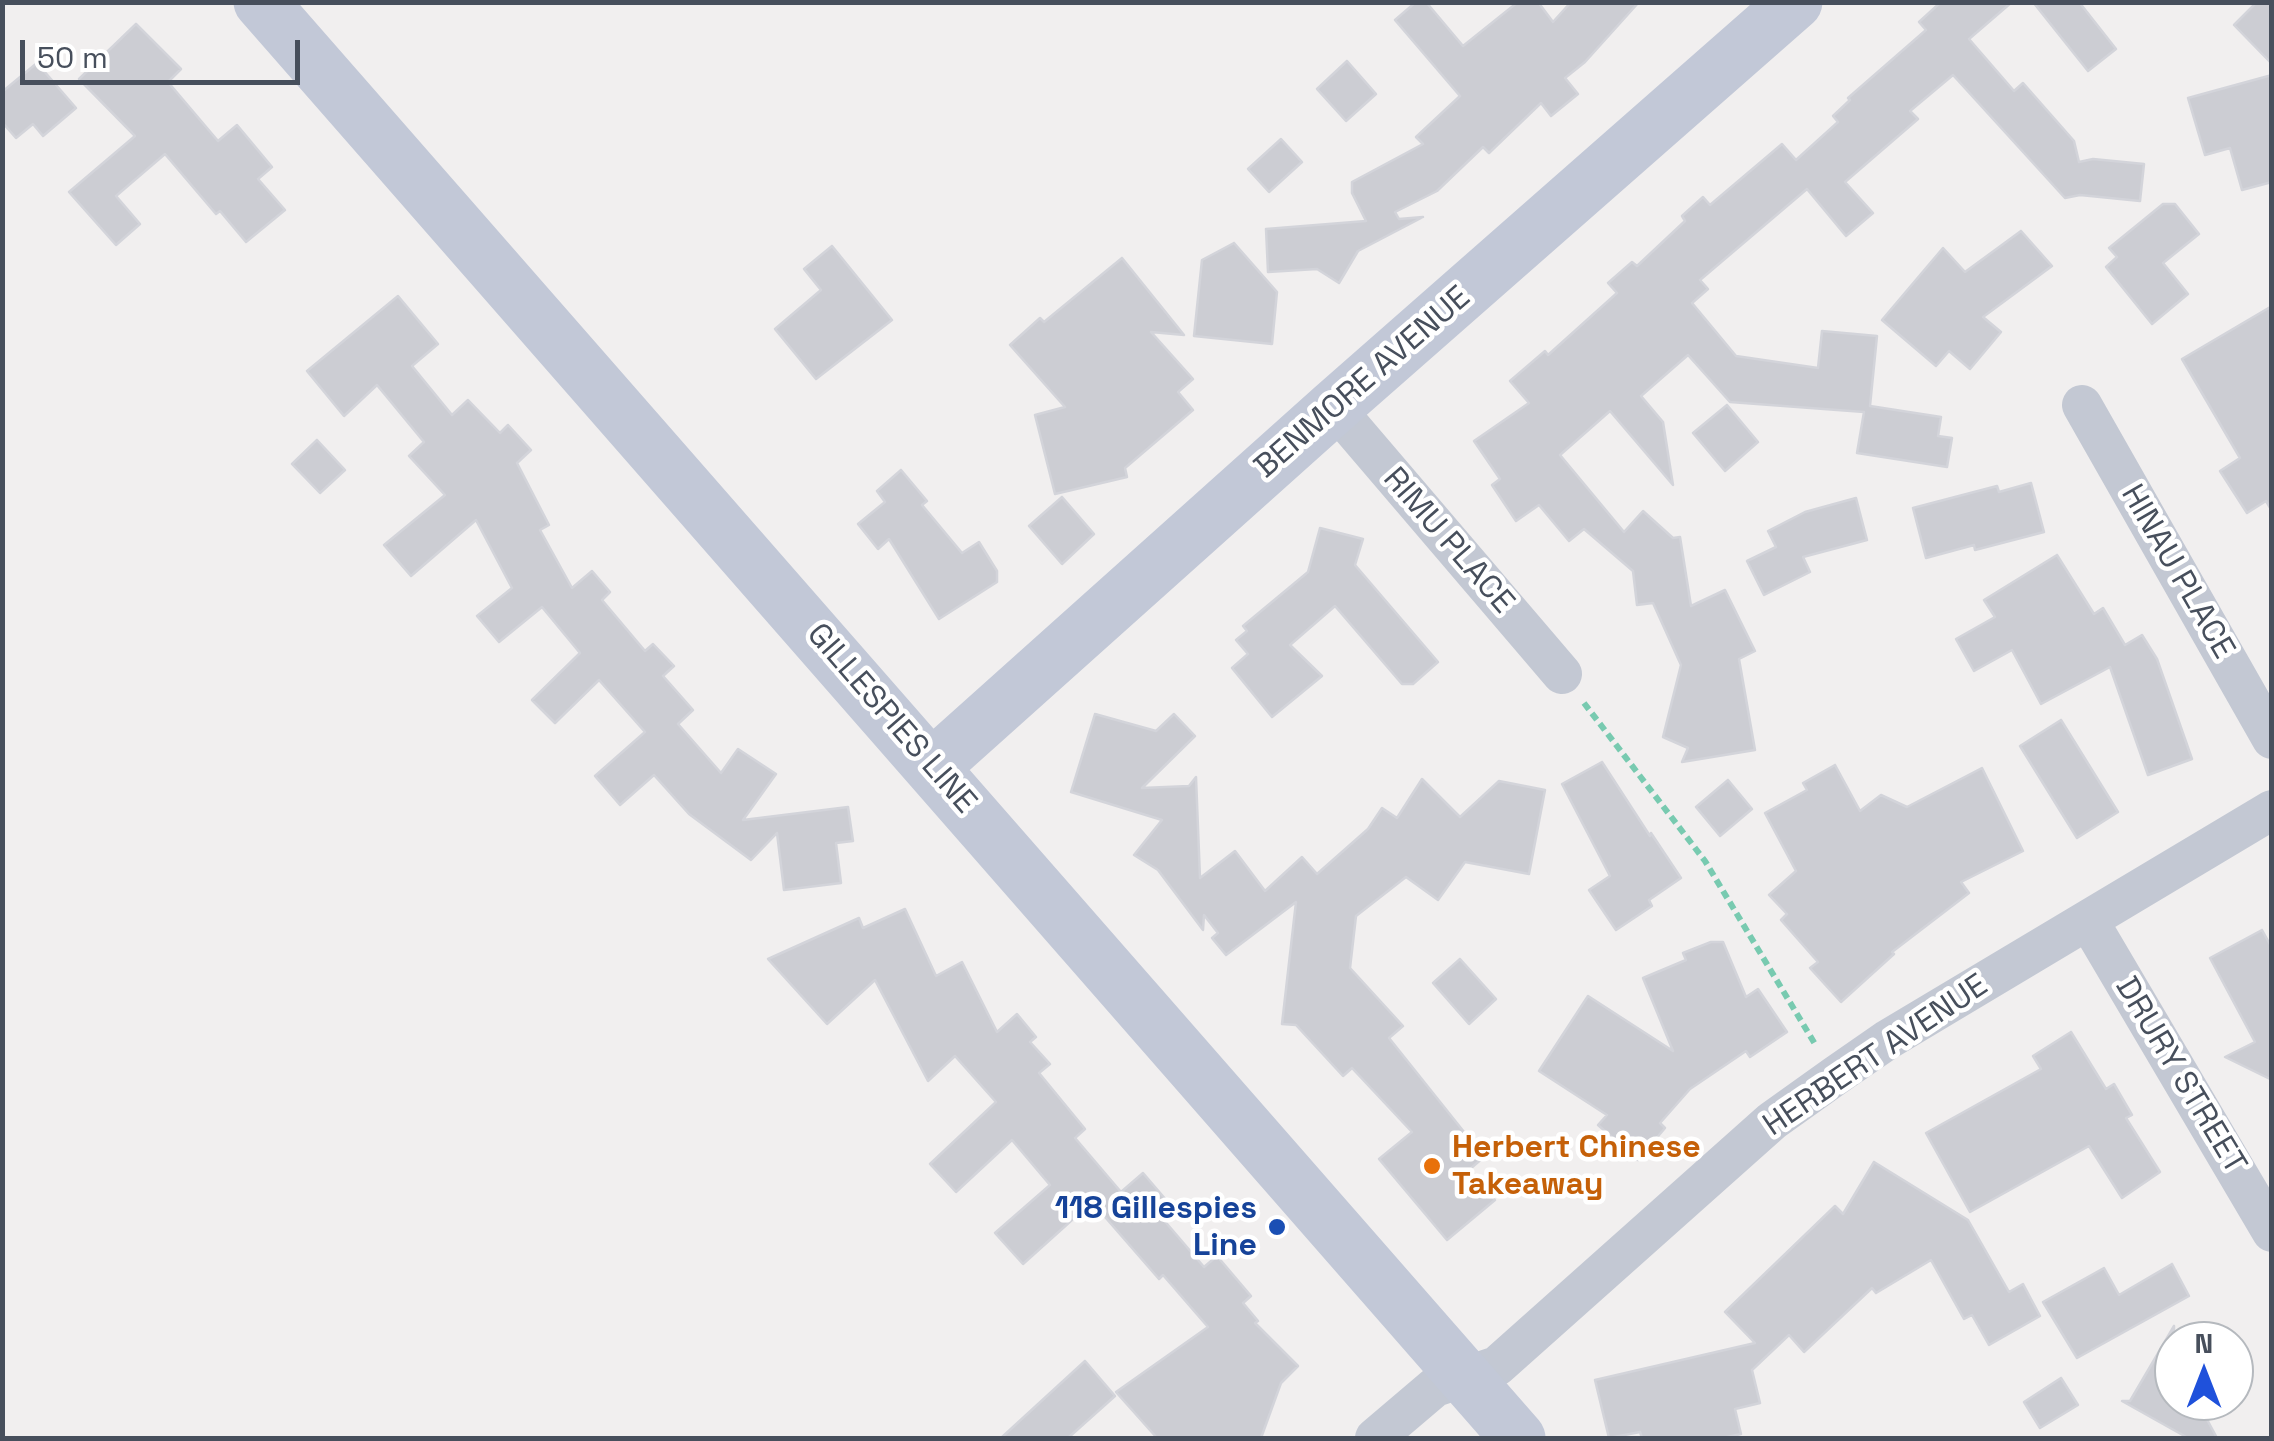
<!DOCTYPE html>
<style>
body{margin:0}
#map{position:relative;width:2274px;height:1441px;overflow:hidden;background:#f1efef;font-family:"Space Grotesk",sans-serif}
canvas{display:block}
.frame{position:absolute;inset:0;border:5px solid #474f5c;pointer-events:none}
.north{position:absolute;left:2154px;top:1321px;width:100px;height:100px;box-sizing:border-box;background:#fff;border:2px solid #b5b9be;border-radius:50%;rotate:0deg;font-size:28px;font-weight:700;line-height:40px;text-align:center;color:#474f5c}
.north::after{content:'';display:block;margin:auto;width:35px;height:45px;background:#1f51db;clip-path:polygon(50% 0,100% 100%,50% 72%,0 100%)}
.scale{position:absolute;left:20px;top:40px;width:280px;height:45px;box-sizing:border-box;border:5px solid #474f5c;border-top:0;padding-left:12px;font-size:30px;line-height:35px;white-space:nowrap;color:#474f5c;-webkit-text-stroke:8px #fff;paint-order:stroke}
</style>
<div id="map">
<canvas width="2274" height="1441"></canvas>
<div class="frame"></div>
<div class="north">N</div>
<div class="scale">50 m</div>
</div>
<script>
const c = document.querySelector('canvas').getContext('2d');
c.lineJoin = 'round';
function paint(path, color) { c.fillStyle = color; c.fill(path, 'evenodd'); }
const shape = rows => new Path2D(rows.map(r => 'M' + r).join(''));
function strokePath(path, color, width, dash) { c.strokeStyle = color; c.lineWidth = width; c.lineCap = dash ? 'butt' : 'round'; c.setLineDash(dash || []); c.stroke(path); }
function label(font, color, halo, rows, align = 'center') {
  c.font = font + ' "Space Grotesk",sans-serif'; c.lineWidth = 9; c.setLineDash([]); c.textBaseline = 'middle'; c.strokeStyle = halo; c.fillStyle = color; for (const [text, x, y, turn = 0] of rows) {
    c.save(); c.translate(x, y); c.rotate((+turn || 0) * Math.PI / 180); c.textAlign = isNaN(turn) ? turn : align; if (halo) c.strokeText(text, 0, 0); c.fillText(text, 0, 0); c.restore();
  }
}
const building = shape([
 [1416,2,1426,2,1463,46,1518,2,1538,2,1553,22,1571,2,1639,2,1585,62,1565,78,1578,94,1551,116,1541,103,1489,153,1483,147,1437,191,1395,212,1399,219,1423,217,1358,251,1339,283,1317,269,1268,272,1266,229,1366,221,1352,193,1352,182,1423,144,1416,137,1460,96,1395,20,1416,2],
 [1941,2,2012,2,1969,39,2014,91,2023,83,2074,141,2079,162,2093,159,2144,164,2140,201,2080,195,2065,198,1953,75,1910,111,1918,119,1845,182,1873,213,1846,236,1807,189,1700,280,1708,289,1692,303,1736,356,1818,368,1822,331,1877,336,1870,406,1941,417,1938,436,1952,438,1947,467,1857,453,1864,412,1730,402,1688,355,1641,396,1663,422,1673,485,1610,411,1560,455,1624,532,1643,511,1673,538,1680,537,1691,606,1725,590,1755,651,1739,659,1755,750,1682,762,1688,748,1663,737,1681,665,1653,603,1637,605,1633,571,1584,529,1569,541,1539,505,1516,521,1492,485,1500,479,1474,441,1529,403,1510,381,1545,351,1548,355,1617,293,1608,283,1632,262,1637,266,1685,221,1682,216,1703,197,1710,205,1782,144,1796,160,1838,122,1833,116,1850,100,1848,98,1926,30,1919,22,1941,2],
 [2033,2,2079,2,2116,49,2088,71,2033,2],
 [2257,2,2272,2,2272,64,2234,25,2257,2],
 [136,24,181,69,168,82,218,141,237,125,272,167,258,179,285,210,246,242,220,211,216,214,165,154,116,196,140,224,116,245,69,192,135,136,79,79,136,24],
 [1347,61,1376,94,1346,121,1317,89,1347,61],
 [37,63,76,108,43,136,33,124,16,138,2,122,2,92,37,63],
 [2272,75,2272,182,2242,190,2230,148,2205,155,2188,98,2272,75],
 [1281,139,1302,162,1269,192,1248,169,1281,139],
 [2163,204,2175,204,2199,234,2163,263,2188,294,2152,324,2106,267,2117,257,2109,248,2163,204],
 [2021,231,2052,266,1983,317,2001,332,1970,369,1949,351,1936,366,1882,320,1943,248,1965,272,2021,231],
 [1234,243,1277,292,1272,344,1194,336,1202,260,1234,243],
 [832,246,892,320,816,379,775,329,821,290,804,269,832,246],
 [1122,258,1184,335,1151,332,1193,379,1178,392,1193,410,1125,468,1127,477,1055,494,1035,415,1065,407,1010,345,1040,318,1044,322,1122,258],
 [398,296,438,344,412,366,452,415,468,400,500,433,508,425,531,450,517,463,549,525,540,530,572,588,592,571,610,592,602,600,645,651,653,644,674,666,663,676,693,710,678,724,721,773,738,749,776,774,743,820,848,807,853,841,836,843,841,883,784,890,777,833,751,860,689,814,654,775,620,805,595,776,645,732,599,680,555,723,532,700,580,653,542,607,499,642,477,616,512,588,476,520,411,576,384,545,445,495,409,456,424,442,377,385,344,416,307,371,398,296],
 [2272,306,2272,511,2266,501,2247,513,2220,471,2240,458,2182,359,2272,306],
 [1727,405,1758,442,1725,471,1693,433,1727,405],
 [317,440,345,470,320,493,292,464,317,440],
 [901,470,927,501,922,505,962,553,979,542,997,571,997,582,939,619,889,539,878,549,858,524,885,502,877,491,901,470],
 [2031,483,2044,532,1975,550,1974,545,1926,558,1913,508,1997,486,1999,492,2031,483],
 [1062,497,1094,534,1062,564,1029,526,1062,497],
 [1856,498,1867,540,1803,557,1810,572,1764,595,1747,561,1776,547,1768,531,1805,512,1856,498],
 [1320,528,1363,539,1355,565,1438,662,1413,684,1402,684,1335,606,1290,645,1322,676,1272,717,1232,668,1248,654,1236,640,1247,631,1243,626,1308,572,1320,528],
 [2057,555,2094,614,2103,608,2125,645,2142,635,2157,659,2192,759,2148,775,2110,667,2041,704,2012,650,1974,671,1956,639,1995,617,1984,600,2057,555],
 [1095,714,1156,731,1174,714,1195,736,1142,788,1189,786,1196,777,1200,878,1235,851,1265,891,1302,857,1317,874,1368,829,1382,808,1397,818,1422,779,1460,817,1499,781,1545,790,1529,874,1465,862,1438,900,1406,877,1356,916,1350,968,1403,1026,1389,1038,1484,1157,1470,1169,1495,1200,1447,1240,1379,1159,1412,1132,1352,1068,1343,1076,1296,1025,1282,1024,1296,902,1226,955,1212,938,1218,933,1204,915,1203,930,1158,870,1134,855,1162,820,1071,792,1095,714],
 [2061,720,2118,812,2077,838,2020,746,2061,720],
 [1602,762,1650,836,1651,833,1681,878,1649,900,1652,906,1616,930,1589,890,1610,876,1562,784,1602,762],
 [1835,765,1860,811,1881,795,1907,807,1982,768,2023,851,1961,882,1969,893,1892,952,1894,954,1841,1002,1810,968,1818,962,1781,920,1787,914,1769,895,1796,871,1765,813,1807,790,1803,783,1835,765],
 [1728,780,1752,809,1720,836,1696,807,1728,780],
 [905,909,936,976,962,962,997,1032,1017,1014,1036,1037,1030,1042,1050,1064,1039,1073,1085,1129,1075,1138,1121,1192,1143,1173,1173,1208,1162,1218,1204,1267,1217,1256,1251,1296,1243,1303,1258,1321,1255,1323,1298,1366,1281,1383,1261,1438,1157,1438,1116,1392,1208,1327,1163,1275,1159,1279,1092,1202,1023,1264,995,1233,1050,1185,1012,1140,956,1192,930,1164,996,1102,955,1056,928,1081,875,980,827,1024,768,959,859,918,863,928,905,909],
 [2262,930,2272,948,2272,1080,2225,1057,2255,1042,2210,958,2262,930],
 [1711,942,1723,942,1746,997,1758,989,1787,1032,1750,1057,1746,1051,1690,1089,1660,1123,1665,1128,1638,1160,1598,1125,1607,1115,1539,1071,1588,996,1673,1051,1643,978,1686,960,1683,953,1711,942],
 [1460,959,1496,999,1469,1024,1433,983,1460,959],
 [2071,1032,2106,1089,2114,1084,2132,1115,2126,1118,2160,1172,2122,1198,2089,1146,1970,1212,1926,1133,2041,1069,2033,1056,2071,1032],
 [1874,1162,1968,1220,2009,1292,2023,1284,2040,1316,1989,1345,1972,1315,1964,1319,1931,1260,1876,1293,1872,1288,1804,1352,1789,1335,1752,1370,1760,1403,1735,1409,1741,1434,1723,1438,1642,1438,1640,1432,1609,1438,1595,1380,1755,1343,1725,1312,1835,1206,1843,1214,1874,1162],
 [2172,1264,2189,1296,2077,1358,2043,1302,2104,1268,2119,1295,2172,1264],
 [2174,1326,2174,1401,2197,1401,2217,1438,2188,1438,2122,1401,2130,1401,2174,1326],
 [1085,1361,1115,1396,1068,1438,1001,1438,1085,1361],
 [2061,1378,2078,1405,2040,1428,2024,1402,2061,1378]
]);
paint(building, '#cccdd3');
strokePath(building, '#d3d4da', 2.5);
strokePath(shape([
 [1584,703,1705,861,1815,1044]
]), '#78cab0', 6, [8, 5]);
strokePath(shape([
 [2082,405,2272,739],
 [1334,407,1562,674],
 [2088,920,2272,1232],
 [1375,1438,1435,1387,1497,1366,1772,1121,1835,1076,1887,1040,2272,810]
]), '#c3c8d3', 40);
strokePath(shape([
 [261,2,1518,1438],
 [933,766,1334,407,1795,2]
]), '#c2c8d7', 55);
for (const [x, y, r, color] of [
 [1432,1166,10,"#e8710a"],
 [1277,1227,10,"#1a4fb4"]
]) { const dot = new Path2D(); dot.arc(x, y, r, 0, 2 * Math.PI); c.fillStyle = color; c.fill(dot); strokePath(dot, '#fff', 4); }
label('32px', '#474f5c', '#fff', [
 ["BENMORE AVENUE",1363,383,-41],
 ["RIMU PLACE",1448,541,49],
 ["HINAU PLACE",2177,572,60],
 ["GILLESPIES LINE",891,719,49],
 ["HERBERT AVENUE",1876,1056,-34],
 ["DRURY STREET",2180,1076,59]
]);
label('bold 32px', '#c56008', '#fff', [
 ["Herbert Chinese",1452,1148],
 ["Takeaway",1452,1185]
], 'left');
label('bold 32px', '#164399', '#fff', [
 ["118 Gillespies",1257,1209],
 ["Line",1257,1246]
], 'right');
</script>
